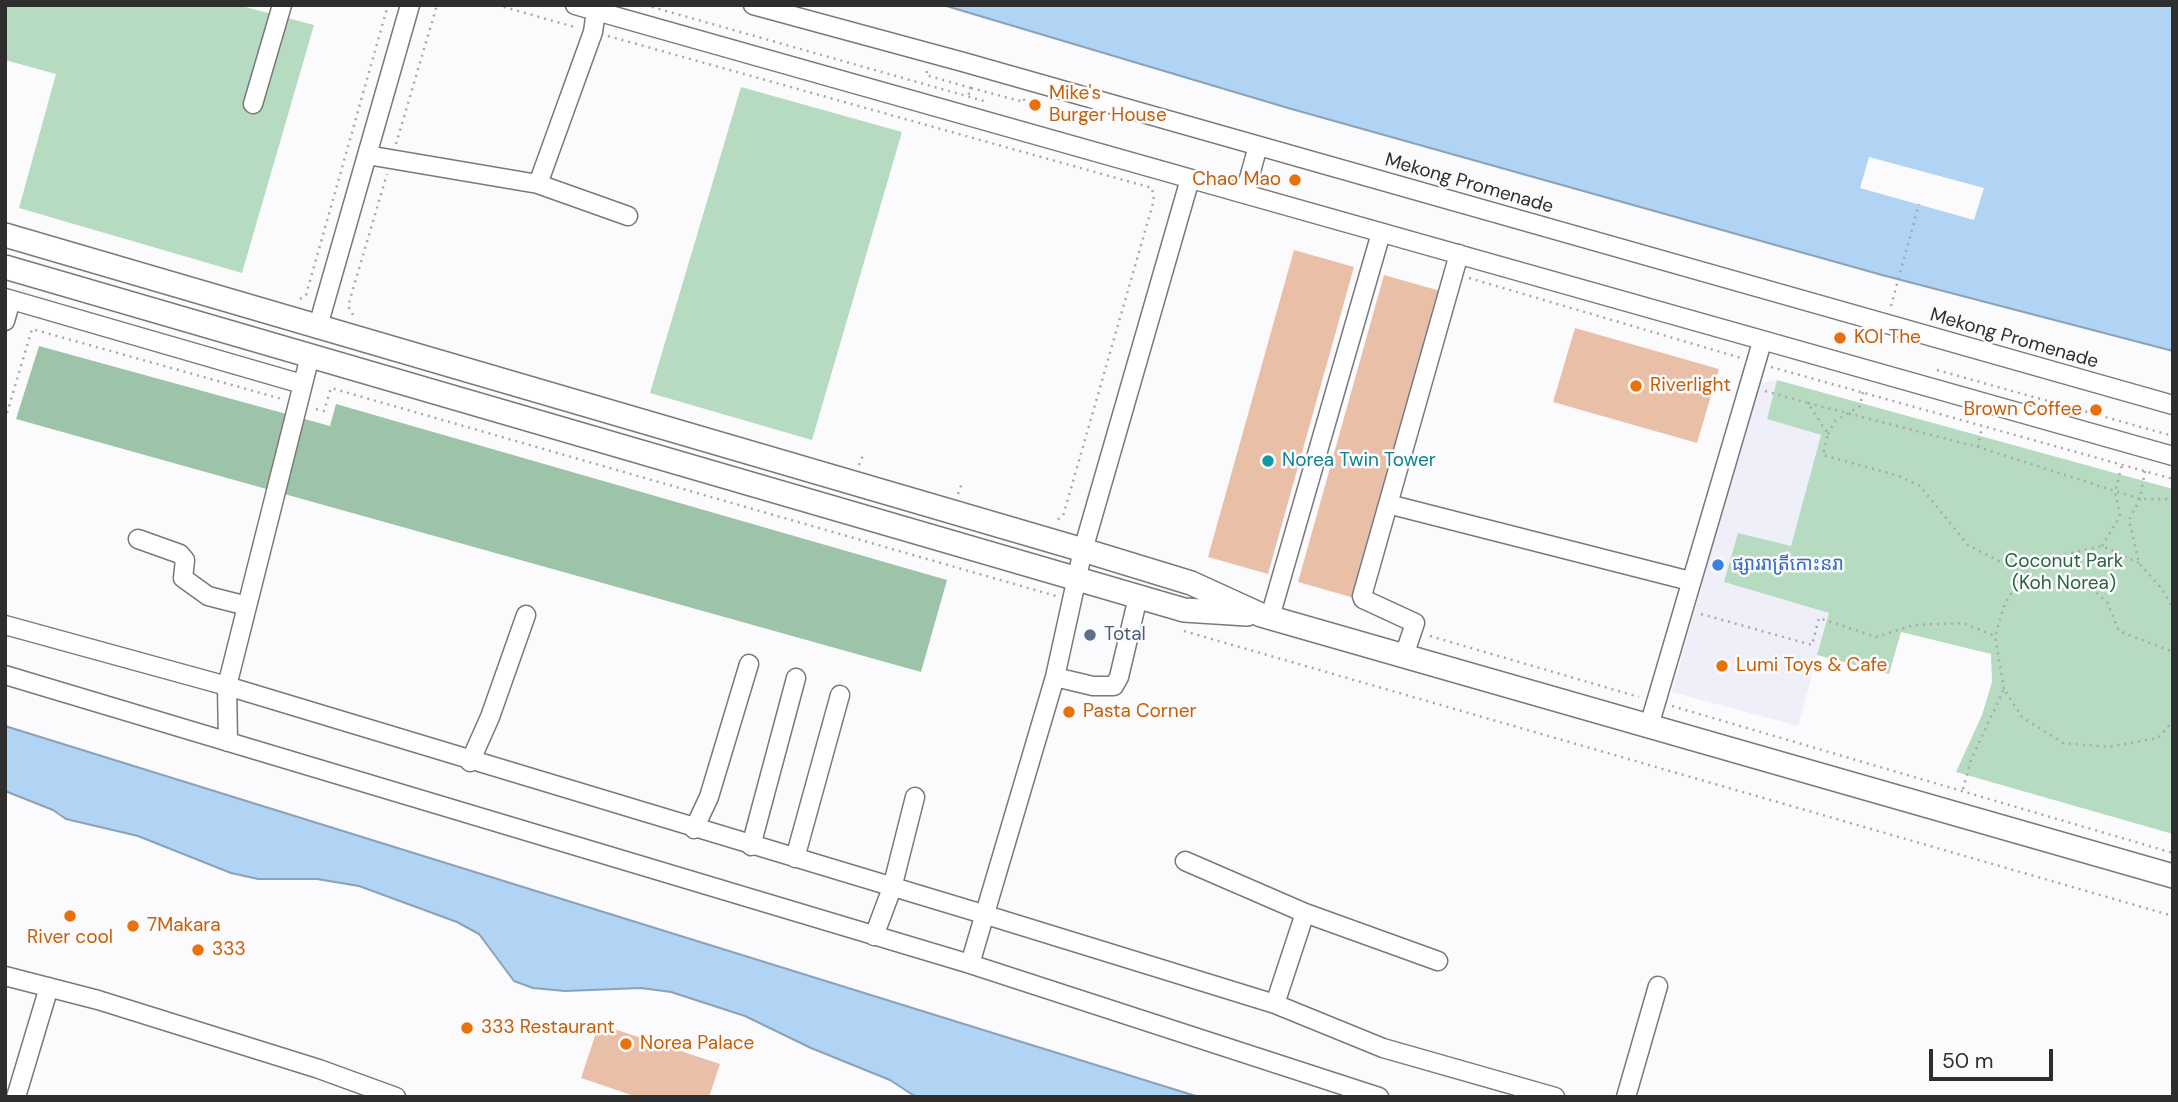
<!DOCTYPE html>
<meta charset="utf-8">
<style>
body{margin:0}
#map{position:relative;width:2178px;height:1102px;overflow:hidden;background:#fbfbfd;font-family:"DM Sans",sans-serif}
canvas{display:block}
.frame{position:absolute;inset:0;border:7px solid #2e2e2f;pointer-events:none}
.scale{position:absolute;left:1929px;top:1049px;width:124px;height:32px;box-sizing:border-box;border:4px solid #2e2e2f;border-top:0;padding-left:9px;font-size:21px;line-height:24px;white-space:nowrap;color:#2e2e2f;-webkit-text-stroke:5px #fbfbfd;paint-order:stroke}
</style>
<div id="map">
<canvas width="2178" height="1102"></canvas>
<div class="frame"></div>
<div class="scale">50 m</div>
</div>
<script>
const c = document.querySelector('canvas').getContext('2d');
c.lineJoin = 'round';
function paint(path, color) { c.fillStyle = color; c.fill(path, 'evenodd'); }
const shape = rows => new Path2D(rows.map(r => 'M' + r).join(''));
function strokePath(path, color, width, dash) { c.strokeStyle = color; c.lineWidth = width; c.lineCap = dash ? 'butt' : 'round'; c.setLineDash(dash || []); c.stroke(path); }
function label(font, color, halo, rows, align = 'center') {
  c.font = font + ' "DM Sans","Noto Sans Khmer",sans-serif'; c.lineWidth = 5; c.setLineDash([]); c.textBaseline = 'middle'; c.strokeStyle = halo; c.fillStyle = color; for (const [text, x, y, turn = 0] of rows) {
    c.save(); c.translate(x, y); c.rotate((+turn || 0) * Math.PI / 180); c.textAlign = isNaN(turn) ? turn : align; if (halo) c.strokeText(text, 0, 0); c.fillText(text, 0, 0); c.restore();
  }
}
paint(shape([
 [1777,380,1767,419,1821,435,1791,547,1724,582,1829,613,1798,726,1672,692,1758,384]
]), '#eeeff9');
paint(shape([
 [5,5,238,5,314,25,242,273,19,208,56,74,5,60],
 [741,87,902,132,812,440,650,393],
 [1777,380,2173,489,2173,834,1956,772,1982,715,1992,682,1991,654,1901,632,1889,674,1817,655,1829,613,1724,582,1738,533,1791,546,1821,435,1767,419]
]), '#b6dbc0');
paint(shape([
 [39,346,330,426,336,404,947,580,921,672,16,419]
]), '#9dc4a8');
const water = shape([
 [943,5,2173,5,2173,351,1882,275,1288,108,943,5],
 [5,726,1199,1097,916,1097,890,1080,811,1048,745,1016,671,992,641,988,565,991,533,988,514,981,479,934,457,922,359,886,317,879,258,879,231,873,138,836,66,819,53,810,5,791,5,726]
]);
paint(water, '#b1d3f4');
strokePath(water, '#8aa2b9', 2);
paint(shape([
 [1869,157,1984,188,1974,220,1860,188]
]), '#fbfbfd');
paint(shape([
 [1294,250,1354,267,1268,574,1208,557],
 [1384,275,1444,292,1358,599,1298,582],
 [1575,328,1719,369,1697,443,1553,402],
 [599,1024,720,1064,709,1097,637,1097,581,1078]
]), '#eabfa8');
const minor = shape([
 [575,5,2173,456],
 [753,5,963,62,2173,405],
 [253,104,282,5],
 [367,155,538,184,628,216],
 [538,184,593,32,596,11],
 [1245,193,1258,146],
 [5,298,302,384],
 [5,321,11,300],
 [318,326,410,5],
 [1388,504,1690,581],
 [138,539,180,554,185,560,183,578,208,596,247,606],
 [1270,617,1381,233],
 [5,625,227,686,983,914,1275,1004,1383,1048,1555,1097],
 [1404,656,1415,623,1363,599,1362,596,1459,254],
 [5,675,970,964,1379,1097],
 [1055,677,1093,686,1114,686,1119,677,1138,597],
 [1649,726,1762,342],
 [228,742,227,686,310,356],
 [470,762,490,717,526,615],
 [694,829,709,797,749,664],
 [751,846,796,678],
 [795,858,840,695],
 [1185,861,1305,913,1275,1004],
 [1305,913,1438,961],
 [874,936,892,888,915,797],
 [970,964,1055,677,1083,550,1190,179],
 [5,976,98,1000,319,1069,396,1097],
 [16,1097,49,987],
 [1626,1097,1658,986]
]);
const major = shape([
 [5,235,1083,550,1191,583,1261,615,2173,876],
 [5,267,1184,610,1247,614]
]);
strokePath(minor, '#79797b', 21);
strokePath(major, '#79797b', 26);
strokePath(shape([
 [497,5,578,28],
 [645,5,984,101],
 [608,36,1152,188,1154,200,1063,516,1057,520],
 [927,71,926,75,971,88,968,96],
 [971,88,1024,102,1024,97],
 [396,144,437,5],
 [1469,278,1741,358],
 [300,299,306,295,388,5],
 [1891,306,1919,204],
 [353,315,348,306,387,174],
 [1771,367,2173,479],
 [1937,370,2173,436],
 [1765,391,1808,403,1828,434,1823,455,1899,476,1920,486,1968,545,2024,574,2067,588,2093,590,2107,602,2119,631,2173,652],
 [1808,403,1978,447,2140,499,2173,499],
 [316,409,324,411,331,388,1056,596],
 [7,413,32,329,282,399],
 [1828,434,1835,421,1860,406,1863,392],
 [1978,447,1982,426],
 [859,465,863,455],
 [2145,471,2140,499,2129,520,2139,563,2161,588,2173,608],
 [958,494,962,483],
 [2102,546,2120,516,2115,492,2122,465],
 [1701,614,1812,645,1819,618,1876,637,1914,625,1963,623,1995,636],
 [1184,631,2173,916],
 [1430,636,1639,697],
 [2004,689,1995,636,2005,603,2024,574,2058,556,2102,546,2139,563],
 [1672,706,2173,853],
 [1963,789,1971,760,2004,689,2022,717,2063,743,2109,747,2158,738,2173,721]
]), '#a9a9ab', 2.5, [2, 5]);
strokePath(minor, '#fff', 18);
strokePath(major, '#fff', 23);
for (const [x, y, r, color] of [
 [1035,105,7,"#e8710a"],
 [1295,180,7,"#e8710a"],
 [1840,338,7,"#e8710a"],
 [1636,386,7,"#e8710a"],
 [2096,410,7,"#e8710a"],
 [1268,461,7,"#0f9aa8"],
 [1718,565,7,"#3f7fe0"],
 [1090,635,7,"#5c6f8a"],
 [1722,666,7,"#e8710a"],
 [1069,712,7,"#e8710a"],
 [70,916,7,"#e8710a"],
 [133,926,7,"#e8710a"],
 [198,950,7,"#e8710a"],
 [467,1028,7,"#e8710a"],
 [626,1044,7,"#e8710a"]
]) { const dot = new Path2D(); dot.arc(x, y, r, 0, 2 * Math.PI); c.fillStyle = color; c.fill(dot); strokePath(dot, '#fbfbfd', 2.5); }
label('19px', '#c56008', '#fbfbfd', [
 ["Mike's",1049,94],
 ["Burger House",1049,116],
 ["Chao Mao",1281,180,"right"],
 ["KOI The",1854,338],
 ["Riverlight",1650,386],
 ["Brown Coffee",2082,410,"right"],
 ["Lumi Toys & Cafe",1736,666],
 ["Pasta Corner",1083,712],
 ["7Makara",147,926],
 ["River cool",70,938,"center"],
 ["333",212,950],
 ["333 Restaurant",481,1028],
 ["Norea Palace",640,1044]
], 'left');
label('19px', '#2e2e2f', '#fbfbfd', [
 ["Mekong Promenade",1469,184,16],
 ["Mekong Promenade",2014,339,16]
]);
label('19px', '#0d838f', '#fbfbfd', [
 ["Norea Twin Tower",1282,461]
], 'left');
label('19px', '#29653f', '#fbfbfd', [
 ["Coconut Park",2064,562],
 ["(Koh Norea)",2064,584]
]);
label('19px', '#366cbe', '#fbfbfd', [
 ["ផ្សាររាត្រីកោះនរា",1732,565]
], 'left');
label('19px', '#4e5e75', '#fbfbfd', [
 ["Total",1104,635]
], 'left');
</script>
